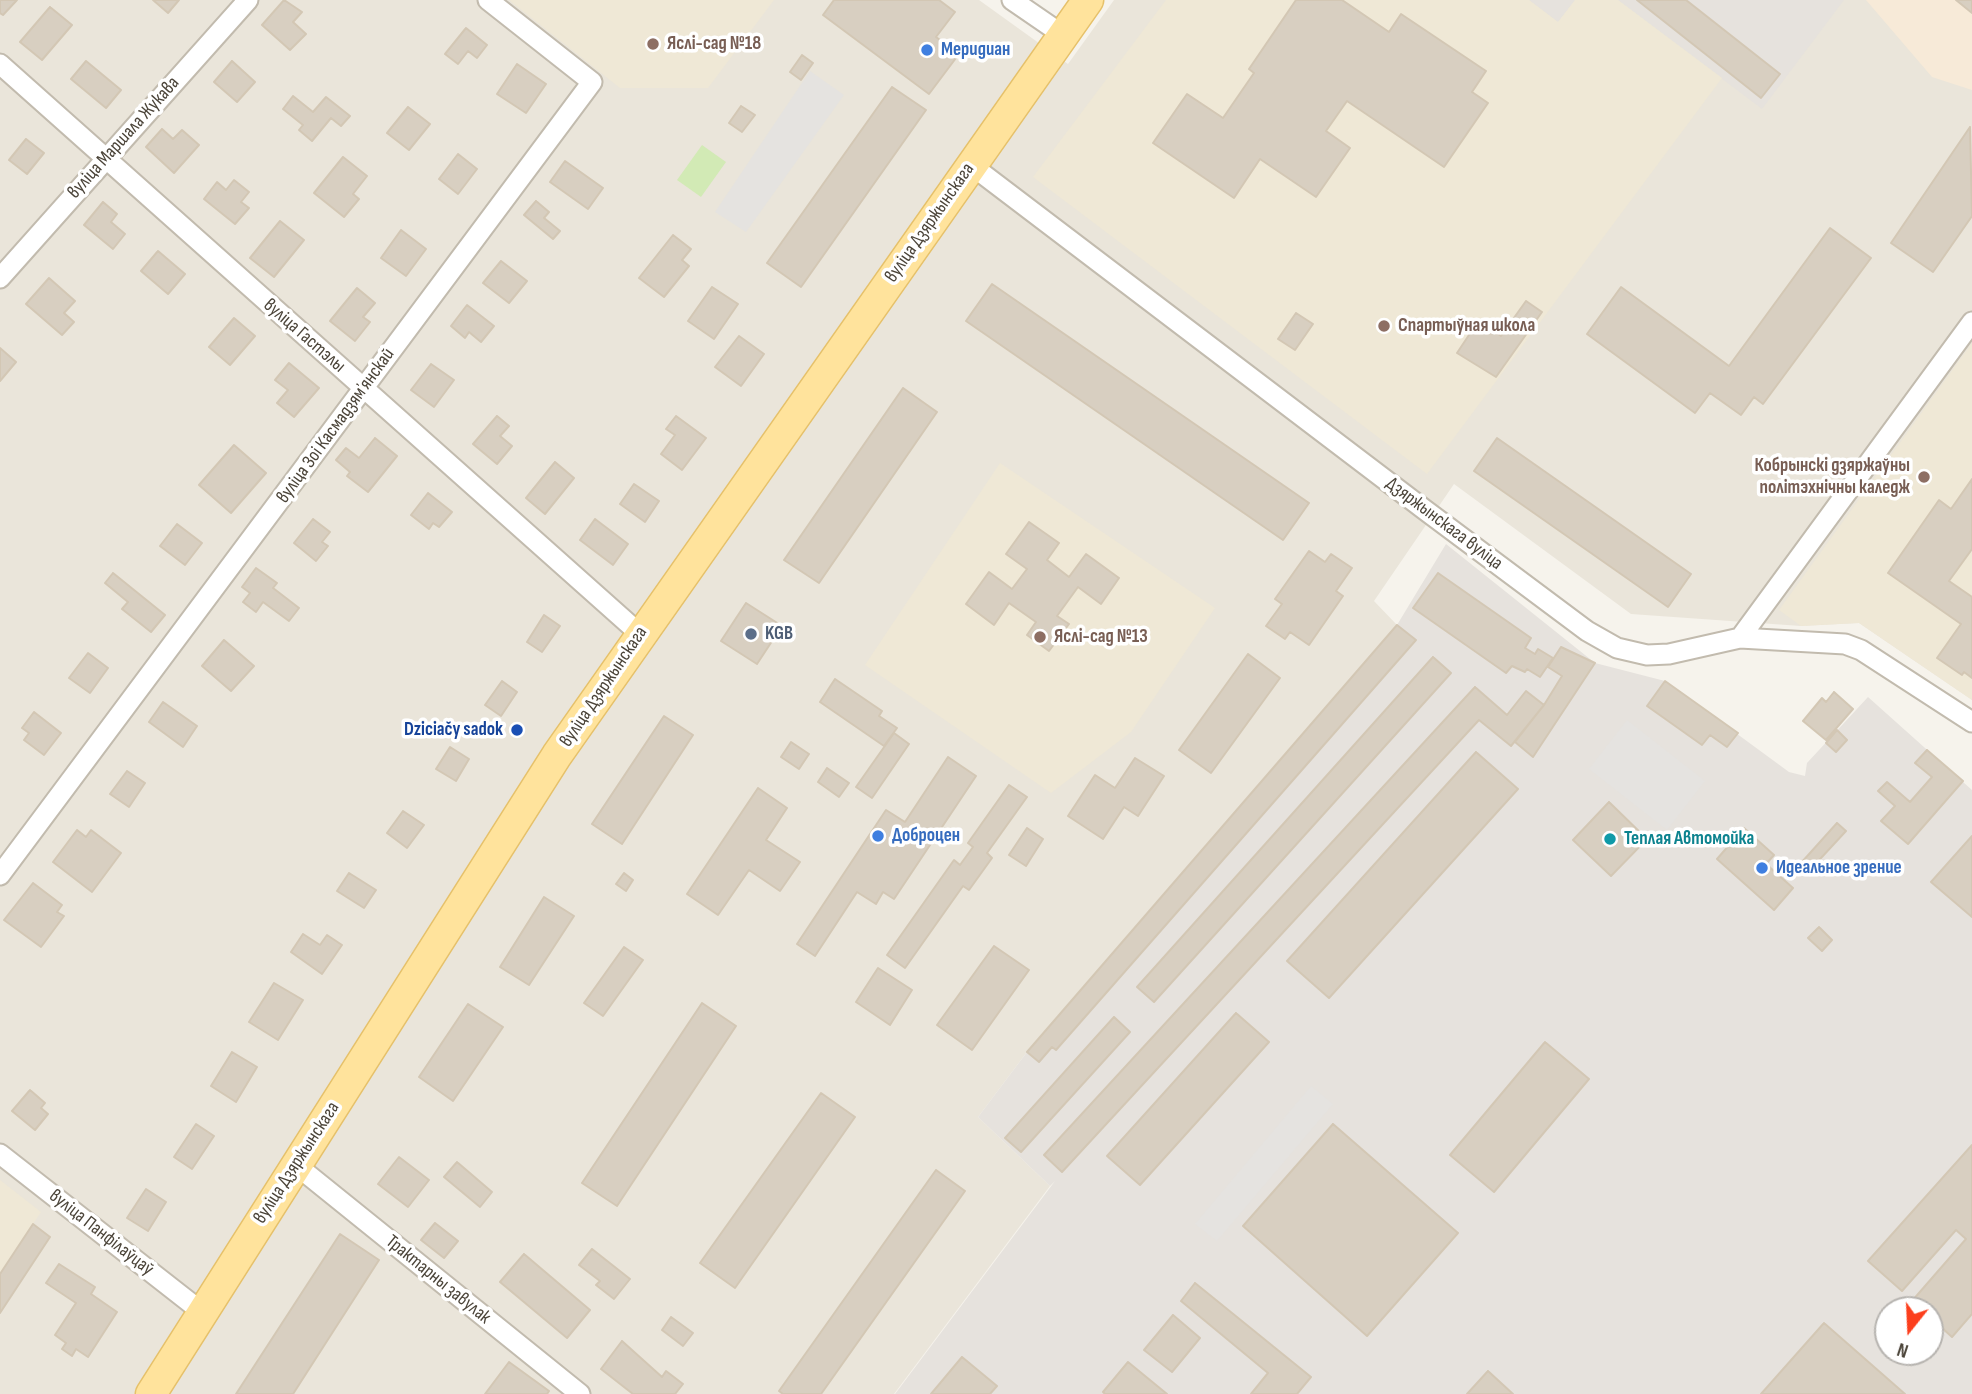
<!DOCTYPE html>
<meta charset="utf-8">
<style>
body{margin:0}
#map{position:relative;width:1972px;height:1394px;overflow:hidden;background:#f6f3ec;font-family:"Sofia Sans Condensed",sans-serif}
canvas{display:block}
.north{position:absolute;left:1874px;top:1296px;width:70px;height:70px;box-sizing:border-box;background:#fff;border:2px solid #b7b4b0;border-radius:50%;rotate:198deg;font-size:19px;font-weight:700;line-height:28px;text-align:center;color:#4b4439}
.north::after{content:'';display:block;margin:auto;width:24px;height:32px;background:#fc3f1d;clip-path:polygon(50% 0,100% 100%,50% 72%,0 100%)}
</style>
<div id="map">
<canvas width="1972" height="1394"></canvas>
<div class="north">N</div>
</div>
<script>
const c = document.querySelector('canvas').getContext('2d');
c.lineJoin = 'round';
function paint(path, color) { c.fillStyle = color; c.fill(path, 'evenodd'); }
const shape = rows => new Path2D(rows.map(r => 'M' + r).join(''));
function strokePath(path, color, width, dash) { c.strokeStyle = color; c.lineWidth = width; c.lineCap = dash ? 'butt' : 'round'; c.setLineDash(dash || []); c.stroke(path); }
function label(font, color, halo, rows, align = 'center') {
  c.font = font + ' "Sofia Sans Condensed",sans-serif'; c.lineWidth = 7; c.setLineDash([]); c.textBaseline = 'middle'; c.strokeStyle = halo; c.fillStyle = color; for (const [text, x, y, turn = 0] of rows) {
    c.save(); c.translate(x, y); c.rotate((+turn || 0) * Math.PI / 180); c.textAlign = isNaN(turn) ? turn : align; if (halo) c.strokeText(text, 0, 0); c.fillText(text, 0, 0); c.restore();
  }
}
paint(shape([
 [0,0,979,0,1068,64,1114,0,1972,0,1972,700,1859,623,1801,626,1631,614,1454,484,1374,601,1397,625,1027,1052,978,1117,1050,1186,894,1394,0,1394]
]), '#eae5da');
paint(shape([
 [1866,0,1972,0,1972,90,1932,77]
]), '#f7ead8');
paint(shape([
 [1529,0,1575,0,1558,22],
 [1618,0,1844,0,1762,109],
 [1446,544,1595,663,1665,681,1789,772,1805,776,1807,763,1868,697,1972,790,1972,1394,895,1394,1055,1181,1050,1186,978,1117,1027,1052,1397,625],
 [1888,1310,1930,1310,1930,1352,1888,1352]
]), '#e6e2dd');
paint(shape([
 [509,0,774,0,708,88,620,88],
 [1166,0,1529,0,1558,22,1575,0,1618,0,1722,78,1427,474,1033,177],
 [1972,343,1972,700,1859,623,1801,626,1779,610],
 [1000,463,1215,608,1131,732,1051,793,865,665],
 [0,1180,41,1212,0,1274]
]), '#efe8d6');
paint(shape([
 [702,145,726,162,701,197,677,180]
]), '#d2eab5');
paint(shape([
 [810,71,844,95,746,232,715,212],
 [1627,720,1705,781,1667,830,1589,769],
 [1311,1086,1333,1104,1217,1241,1195,1224]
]), '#e5e3e0');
const building = shape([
 [0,0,17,0,3,15,0,13,0,0],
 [153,0,179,0,168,13,153,0],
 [284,0,302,12,293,22,306,34,290,50,262,25,284,0],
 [834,0,939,0,955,12,936,37,959,54,929,94,823,15,834,0],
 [1296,0,1342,0,1389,32,1401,14,1486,71,1472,92,1488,103,1444,167,1347,101,1326,131,1350,148,1316,197,1260,159,1234,198,1153,143,1187,94,1223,118,1254,73,1249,69,1296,0],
 [1637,0,1686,0,1780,74,1761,98,1637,0],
 [1956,0,1972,0,1972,13,1956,0],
 [50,7,72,25,42,60,20,42,50,7],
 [466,28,487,45,477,58,468,51,458,64,445,54,466,28],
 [802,55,813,63,801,80,790,72,802,55],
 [86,61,121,90,106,108,71,79,86,61],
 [232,61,255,82,237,102,214,82,232,61],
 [517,64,546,84,526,113,497,94,517,64],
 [892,87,926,110,801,287,767,263,892,87],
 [293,96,313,112,326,97,350,116,341,126,331,118,312,141,299,130,303,125,283,109,293,96],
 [741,106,755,115,742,132,729,123,741,106],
 [408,107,430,124,409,150,387,133,408,107],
 [1970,127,1972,216,1933,272,1891,243,1970,127],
 [162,129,173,139,182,130,199,145,174,173,146,147,162,129],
 [26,139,44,153,27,174,9,160,26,139],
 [458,154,477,169,458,194,439,179,458,154],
 [343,157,367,176,353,194,359,199,344,217,314,193,343,157],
 [565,161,603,188,588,209,550,182,565,161],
 [234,180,249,192,241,202,249,208,235,224,204,199,217,182,226,190,234,180],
 [536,201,549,212,544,218,560,231,553,239,524,215,536,201],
 [103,202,117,214,111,222,125,234,113,249,84,225,103,202],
 [280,221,304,240,274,277,250,258,280,221],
 [1830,228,1871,258,1763,404,1754,397,1741,415,1710,393,1695,413,1587,334,1621,287,1729,366,1830,228],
 [401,230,426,249,406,276,381,258,401,230],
 [673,235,691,249,682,260,689,266,664,297,639,278,673,235],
 [158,251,185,274,168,294,141,271,158,251],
 [501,261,527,281,509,303,483,283,501,261],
 [49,278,75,301,64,313,74,322,62,335,26,304,49,278],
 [992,284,1309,503,1283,540,966,321,992,284],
 [712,287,738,304,714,339,688,321,712,287],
 [357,288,375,303,363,317,370,322,355,341,330,321,357,288],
 [1526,301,1542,312,1496,377,1457,353,1479,320,1501,336,1526,301],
 [467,305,494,326,481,342,469,332,465,338,451,326,467,305],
 [1296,313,1313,324,1295,350,1278,339,1296,313],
 [234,318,255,336,230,365,209,347,234,318],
 [739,336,764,354,741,386,715,367,739,336],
 [0,348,16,362,0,381,0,348],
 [289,363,319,388,294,417,277,403,288,390,275,380,289,363],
 [431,364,454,380,434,407,411,390,431,364],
 [903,388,937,412,819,583,784,560,903,388],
 [497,416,509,426,500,436,512,446,497,464,473,444,497,416],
 [676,416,706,438,682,470,661,454,675,435,666,429,676,416],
 [375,438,397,456,368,492,347,476,350,472,336,460,346,448,359,458,375,438],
 [1497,438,1691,574,1668,607,1474,471,1497,438],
 [234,445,266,473,231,513,199,485,234,445],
 [555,462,574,478,545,514,526,498,555,462],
 [1972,479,1972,549,1949,581,1972,597,1972,678,1964,672,1962,675,1937,658,1961,624,1888,573,1939,500,1951,509,1972,479],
 [634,484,659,501,645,522,620,504,634,484],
 [428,493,452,512,439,527,433,523,429,529,411,515,428,493],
 [313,519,330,532,322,542,328,546,316,561,294,543,313,519],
 [595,519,628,544,613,565,580,540,595,519],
 [1029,522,1059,543,1047,560,1069,577,1086,554,1119,578,1101,604,1078,587,1057,616,1069,624,1049,651,1027,635,1036,622,1009,603,994,625,966,604,989,572,1012,589,1027,569,1006,554,1029,522],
 [177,524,202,543,185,565,160,546,177,524],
 [1309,551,1325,562,1331,554,1352,568,1336,591,1343,596,1309,645,1290,632,1285,639,1266,626,1282,604,1275,599,1309,551],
 [256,568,277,583,273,588,299,608,289,621,263,602,256,612,243,602,250,593,242,587,256,568],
 [113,573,165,615,151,632,122,609,128,602,105,583,113,573],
 [1438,573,1531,638,1525,648,1535,654,1538,649,1553,658,1540,677,1527,669,1525,672,1512,666,1506,673,1413,608,1438,573],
 [746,603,782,626,757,664,721,641,746,603],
 [544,615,560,626,542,652,527,642,544,615],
 [1397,625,1416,640,1056,1050,1052,1047,1039,1062,1027,1052,1397,625],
 [224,640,254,666,231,691,202,666,224,640],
 [1561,647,1595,663,1533,757,1515,742,1544,705,1562,676,1548,667,1561,647],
 [88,653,108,668,90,693,69,678,88,653],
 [1248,654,1280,678,1211,773,1179,750,1248,654],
 [1433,657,1451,673,1154,1002,1137,987,1433,657],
 [835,679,882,711,879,716,897,728,884,746,820,702,835,679],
 [502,681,517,692,501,716,485,705,502,681],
 [1665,681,1738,733,1727,747,1710,735,1702,745,1647,706,1665,681],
 [1475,687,1507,715,1526,691,1544,705,1511,746,1479,720,1062,1172,1044,1155,1475,687],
 [1834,692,1853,709,1826,740,1803,721,1822,698,1826,702,1834,692],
 [163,702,197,726,183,747,149,722,163,702],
 [34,712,61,733,44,755,24,740,29,733,22,728,34,712],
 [664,716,693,735,622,844,592,824,664,716],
 [1837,730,1847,740,1836,752,1826,743,1837,730],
 [894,733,909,744,872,798,856,787,894,733],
 [791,742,809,754,799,769,781,757,791,742],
 [450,747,469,759,456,781,436,769,450,747],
 [1927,750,1963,781,1908,844,1881,821,1895,806,1878,791,1887,782,1910,802,1932,777,1915,763,1927,750],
 [1476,752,1518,789,1329,998,1287,961,1476,752],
 [948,757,976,776,894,899,883,892,876,904,857,892,815,956,797,944,886,810,905,822,948,757],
 [1135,758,1164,776,1138,816,1124,807,1103,839,1068,816,1095,775,1115,788,1135,758],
 [827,768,849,783,839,797,818,782,827,768],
 [127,771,145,783,129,807,110,794,127,771],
 [1009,785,1027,797,987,853,992,858,969,890,963,886,905,968,887,955,954,860,960,865,973,847,968,843,1009,785],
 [758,788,787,808,766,840,800,862,780,891,749,870,718,915,687,894,758,788],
 [1609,802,1647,839,1611,876,1573,840,1609,802],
 [403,811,424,825,407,848,387,833,403,811],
 [1837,823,1846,831,1809,871,1801,863,1837,823],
 [1027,828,1043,839,1026,866,1009,855,1027,828],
 [1744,828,1774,855,1766,864,1793,888,1774,910,1717,859,1744,828],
 [77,830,86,837,91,830,121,853,92,892,53,862,77,830],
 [1972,836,1972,917,1931,882,1972,836],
 [349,873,376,890,364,908,337,891,349,873],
 [624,873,633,880,626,891,616,884,624,873],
 [33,883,62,905,57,912,64,916,41,947,4,920,33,883],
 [544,897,574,916,529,985,500,967,544,897],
 [1819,927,1832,940,1822,951,1808,938,1819,927],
 [303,934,320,945,327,935,342,945,322,974,291,952,303,934],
 [994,946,1029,970,972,1050,937,1025,994,946],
 [624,947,643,960,603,1016,584,1003,624,947],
 [878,968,912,990,890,1025,856,1002,878,968],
 [274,983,303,1000,278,1040,249,1022,274,983],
 [702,1003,736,1026,617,1206,582,1183,702,1003],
 [468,1004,503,1027,453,1101,419,1077,468,1004],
 [1236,1013,1269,1042,1140,1185,1107,1156,1236,1013],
 [1114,1017,1130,1032,1021,1152,1005,1138,1114,1017],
 [1545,1042,1589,1079,1494,1192,1450,1155,1545,1042],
 [232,1052,257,1067,236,1102,211,1086,232,1052],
 [30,1090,45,1103,41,1108,48,1114,35,1130,12,1111,30,1090],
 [821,1093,855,1117,735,1288,700,1263,821,1093],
 [196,1124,214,1136,192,1169,174,1157,196,1124],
 [1333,1124,1458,1233,1367,1336,1243,1226,1333,1124],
 [1972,1145,1972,1314,1952,1337,1930,1317,1930,1310,1922,1310,1912,1301,1966,1239,1956,1230,1902,1291,1868,1261,1972,1145],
 [399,1157,429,1180,408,1207,378,1184,399,1157],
 [457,1162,492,1192,480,1207,444,1177,457,1162],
 [936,1170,965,1191,821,1394,783,1394,779,1391,936,1170],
 [146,1189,166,1202,148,1231,127,1218,146,1189],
 [435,1223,458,1241,444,1258,421,1240,435,1223],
 [33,1224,50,1237,0,1313,0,1274,33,1224],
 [340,1234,379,1260,293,1394,236,1394,340,1234],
 [592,1249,630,1279,614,1299,596,1285,600,1281,579,1265,592,1249],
 [524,1254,590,1310,567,1338,500,1282,524,1254],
 [59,1264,95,1287,91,1294,117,1312,88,1357,76,1349,72,1356,62,1349,66,1343,55,1335,76,1303,46,1283,59,1264],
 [1195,1283,1311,1377,1297,1394,1251,1394,1268,1373,1181,1301,1195,1283],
 [1173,1315,1200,1338,1172,1372,1144,1350,1173,1315],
 [671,1317,693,1333,683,1346,662,1330,671,1317],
 [1824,1323,1905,1394,1761,1394,1824,1323],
 [622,1341,662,1377,666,1371,683,1384,675,1394,633,1394,601,1369,622,1341],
 [962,1357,997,1386,990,1394,931,1394,962,1357],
 [509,1362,549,1391,547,1394,485,1394,509,1362],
 [1128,1362,1167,1394,1105,1394,1103,1392,1128,1362],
 [1488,1371,1513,1394,1467,1394,1488,1371]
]);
paint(building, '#d8cfc1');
strokePath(building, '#d3c7b4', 2);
const minor = shape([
 [1012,0,1063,35],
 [0,64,640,634],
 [971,165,1425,510,1587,631,1617,648,1647,655,1669,654,1740,638,1845,644,1861,650,1972,722],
 [0,278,248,0],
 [1740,638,1972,322],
 [0,875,592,82,488,0],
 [0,1154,202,1312],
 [296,1165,580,1394]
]);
const primary = shape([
 [151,1394,557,755,1088,0]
]);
strokePath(minor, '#c2bbae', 23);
strokePath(primary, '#e6c16a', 33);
strokePath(minor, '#fff', 19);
strokePath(primary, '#ffe39c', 30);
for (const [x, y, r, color] of [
 [653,44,7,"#8d6e63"],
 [927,50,7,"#3f7fe0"],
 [1384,326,7,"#8d6e63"],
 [1924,477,7,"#8d6e63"],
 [751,634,7,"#5c6f8a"],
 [1040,637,7,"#8d6e63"],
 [517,730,7,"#1a4fb4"],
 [878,836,7,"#3f7fe0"],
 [1610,839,7,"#0f9aa8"],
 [1762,868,7,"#3f7fe0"]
]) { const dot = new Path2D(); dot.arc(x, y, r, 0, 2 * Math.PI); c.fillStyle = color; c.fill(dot); strokePath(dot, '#fff', 2.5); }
label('bold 19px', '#785e54', '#fff', [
 ["Яслі-сад №18",667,44],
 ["Спартыўная школа",1398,326],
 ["Кобрынскі дзяржаўны",1910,466,"right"],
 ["політэхнічны каледж",1910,488,"right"],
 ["Яслі-сад №13",1054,637]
], 'left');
label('bold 19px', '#366cbe', '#fff', [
 ["Меридиан",941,50],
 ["Доброцен",892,836],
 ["Идеальное зрение",1776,868]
], 'left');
label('19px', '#4b4439', '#fff', [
 ["вуліца Маршала Жукава",124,138,-48],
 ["вуліца Дзяржынскага",930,223,-55],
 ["вуліца Гастэлы",304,336,41],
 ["вуліца Зоі Касмадзямʼянскай",336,426,-54],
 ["Дзяржынскага вуліца",1444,524,37],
 ["вуліца Дзяржынскага",604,687,-56],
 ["вуліца Дзяржынскага",297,1163,-57],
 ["вуліца Панфілаўцаў",101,1233,38],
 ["Трактарны завулак",438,1280,39]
]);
label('bold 19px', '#4e5e75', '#fff', [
 ["KGB",765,634]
], 'left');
label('bold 19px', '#164399', '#fff', [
 ["Dziciačy sadok",503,730]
], 'right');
label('bold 19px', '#0d838f', '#fff', [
 ["Теплая Автомойка",1624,839]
], 'left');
</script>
